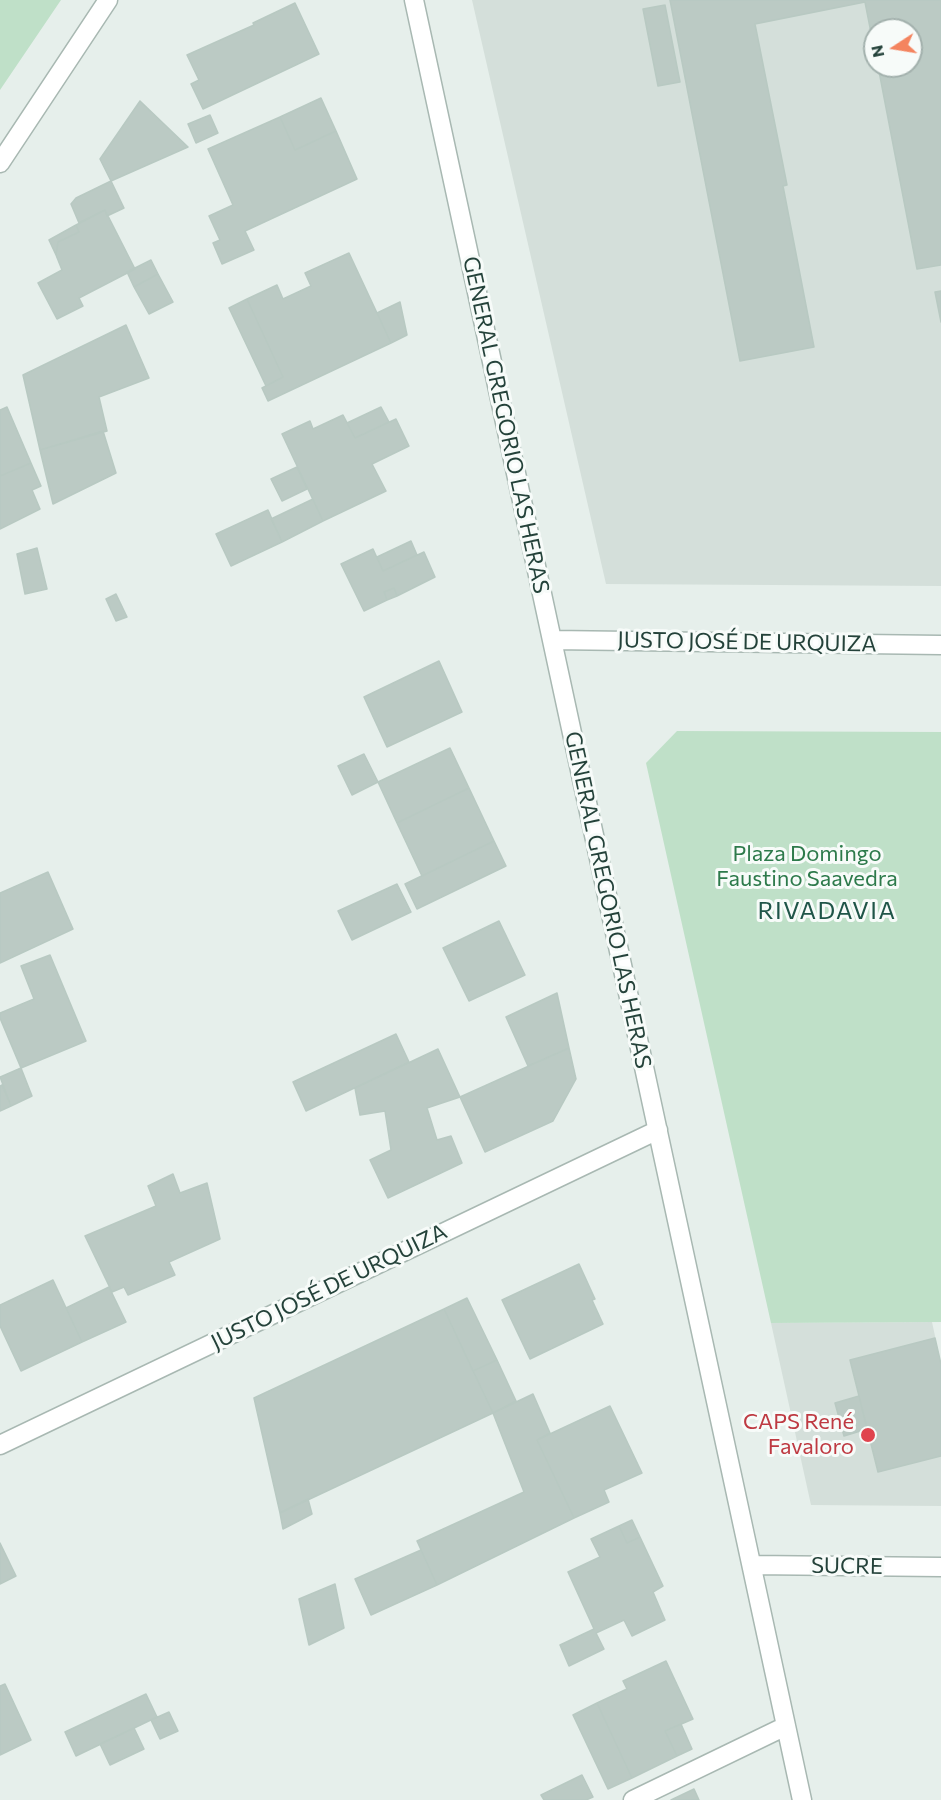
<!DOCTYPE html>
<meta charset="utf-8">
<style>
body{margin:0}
#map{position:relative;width:941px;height:1800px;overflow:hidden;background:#e6efeb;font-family:Commissioner,sans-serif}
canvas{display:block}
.north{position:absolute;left:863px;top:18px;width:60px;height:60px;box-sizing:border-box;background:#f7fbf9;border:2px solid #a3b1ad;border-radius:50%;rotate:258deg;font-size:16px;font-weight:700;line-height:24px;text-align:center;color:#24423a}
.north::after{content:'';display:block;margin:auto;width:21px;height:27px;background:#f4845f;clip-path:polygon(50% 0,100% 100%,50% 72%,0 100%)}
</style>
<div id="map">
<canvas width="941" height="1800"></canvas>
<div class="north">N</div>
</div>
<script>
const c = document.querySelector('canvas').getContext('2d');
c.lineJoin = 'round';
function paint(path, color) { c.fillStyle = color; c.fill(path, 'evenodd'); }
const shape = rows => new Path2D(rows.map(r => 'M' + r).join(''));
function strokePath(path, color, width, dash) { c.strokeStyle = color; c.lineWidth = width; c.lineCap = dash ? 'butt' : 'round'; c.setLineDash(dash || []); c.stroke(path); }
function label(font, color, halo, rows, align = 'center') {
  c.font = font + ' Commissioner,sans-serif'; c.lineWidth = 6; c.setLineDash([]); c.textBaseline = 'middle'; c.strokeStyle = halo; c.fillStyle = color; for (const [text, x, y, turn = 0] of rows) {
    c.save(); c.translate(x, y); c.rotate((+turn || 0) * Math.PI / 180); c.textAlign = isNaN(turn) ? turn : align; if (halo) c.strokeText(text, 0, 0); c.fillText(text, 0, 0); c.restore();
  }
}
paint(shape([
 [472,0,941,0,941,586,606,584],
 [875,30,911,30,911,66,875,66],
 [932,1322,941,1364,941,1506,811,1505,771,1323]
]), '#d4dfda');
paint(shape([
 [0,0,61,0,0,90],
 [677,731,941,732,941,1322,771,1323,646,763]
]), '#bfe0c8');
const building = shape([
 [670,0,941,0,941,265,917,269,878,66,911,66,911,30,875,30,875,53,865,2,755,24,787,185,783,186,814,347,740,361,670,0],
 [295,3,319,54,203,109,191,84,199,80,187,55,254,25,253,23,295,3],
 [665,5,680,82,658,86,643,9,665,5],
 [321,98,336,131,295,150,280,117,321,98],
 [140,101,188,147,111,181,100,159,140,101],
 [210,115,218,133,196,143,188,124,210,115],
 [280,117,295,150,336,131,357,179,245,231,254,250,222,264,213,243,220,240,209,216,233,205,208,149,280,117],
 [111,181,124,208,107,216,105,210,79,223,71,204,76,198,111,181],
 [105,210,135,269,79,298,83,306,57,319,38,283,62,270,56,255,58,242,79,232,76,225,105,210],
 [76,225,79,232,58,242,56,255,49,240,76,225],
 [349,253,391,343,268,401,262,388,283,377,247,299,277,285,283,299,311,286,305,273,349,253],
 [151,260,158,274,134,287,127,272,151,260],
 [158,274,173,302,149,314,134,287,158,274],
 [941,291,941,322,935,292,941,291],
 [247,299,283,377,266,386,229,308,247,299],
 [400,302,407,335,391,343,377,313,400,302],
 [126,325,149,378,99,397,107,431,40,450,23,375,126,325],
 [7,407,31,463,0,476,0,410,7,407],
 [381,407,389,422,355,438,347,423,381,407],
 [343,415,355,438,396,419,409,446,372,464,386,491,323,521,282,434,310,421,313,429,343,415],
 [103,431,116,473,53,504,40,450,103,431],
 [31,463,41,486,32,490,40,509,0,529,0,476,31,463],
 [297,467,307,489,282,501,271,479,297,467],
 [313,499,323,521,282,542,271,519,313,499],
 [268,510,282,542,231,566,216,534,268,510],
 [411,541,417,555,383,571,377,557,411,541],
 [37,548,47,589,25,594,17,554,37,548],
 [373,549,383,571,424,552,435,577,397,596,394,588,384,592,387,600,364,611,341,564,373,549],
 [394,588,397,596,387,600,384,592,394,588],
 [116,594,127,617,116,621,106,599,116,594],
 [439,661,462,712,387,747,364,697,439,661],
 [450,748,469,788,397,823,378,782,450,748],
 [364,754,378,782,352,795,338,766,364,754],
 [469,788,494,841,422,876,397,823,469,788],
 [494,841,506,866,417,909,405,884,494,841],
 [48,872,73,929,0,963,0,893,48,872],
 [397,884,411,912,352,940,338,911,397,884],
 [499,921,525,975,469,1001,443,948,499,921],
 [50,955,86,1041,21,1068,0,1018,0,1013,34,999,21,966,50,955],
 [557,993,569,1048,528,1066,506,1017,557,993],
 [396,1034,409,1062,306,1111,293,1082,396,1034],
 [569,1048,576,1079,553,1121,485,1152,460,1097,569,1048],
 [438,1049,460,1097,427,1108,437,1140,451,1136,462,1163,388,1198,370,1160,391,1150,385,1111,360,1115,355,1088,438,1049],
 [21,1068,32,1096,11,1106,0,1077,21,1068],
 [2,1085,11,1106,0,1111,0,1086,2,1085],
 [173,1174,180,1193,207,1183,220,1239,169,1262,175,1275,128,1295,124,1287,112,1292,85,1236,156,1206,148,1186,173,1174],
 [579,1264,595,1299,592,1300,603,1324,530,1359,502,1300,579,1264],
 [53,1280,82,1342,21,1371,0,1326,0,1305,53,1280],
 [109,1287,126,1322,82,1342,66,1308,109,1287],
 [467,1298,497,1360,473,1371,444,1309,467,1298],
 [444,1309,493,1413,280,1513,254,1398,444,1309],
 [935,1338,941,1364,941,1456,878,1472,850,1360,935,1338],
 [497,1360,516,1401,493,1413,473,1371,497,1360],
 [533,1394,550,1433,537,1440,574,1518,437,1585,417,1541,524,1492,493,1413,533,1394],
 [859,1396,867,1429,844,1436,835,1403,859,1396],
 [610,1406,642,1473,604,1490,609,1502,574,1518,537,1440,610,1406],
 [308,1499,312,1514,283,1529,280,1513,308,1499],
 [632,1520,640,1537,627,1543,619,1526,632,1520],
 [619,1526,627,1543,640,1537,663,1586,653,1592,665,1620,632,1636,624,1620,596,1633,604,1649,569,1666,560,1645,594,1629,568,1572,600,1557,591,1539,619,1526],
 [0,1543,16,1576,0,1584,0,1543],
 [421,1550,437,1585,371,1615,355,1579,421,1550],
 [335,1584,344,1628,309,1645,299,1599,335,1584],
 [666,1661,693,1719,665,1731,677,1756,632,1778,597,1703,627,1689,623,1681,666,1661],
 [5,1684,31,1740,0,1755,0,1686,5,1684],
 [146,1694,157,1717,76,1756,65,1732,146,1694],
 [597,1703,632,1778,608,1789,573,1715,597,1703],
 [169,1712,178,1731,160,1739,151,1720,169,1712],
 [681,1724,692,1749,677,1756,665,1731,681,1724],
 [134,1728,144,1749,110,1765,100,1744,134,1728],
 [582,1775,593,1797,586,1800,544,1800,541,1795,582,1775],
 [694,1789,699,1800,671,1800,694,1789]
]);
paint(building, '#bbcac4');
strokePath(building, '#b8c9c2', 1.5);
const minor = shape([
 [414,0,802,1800],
 [0,163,108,0],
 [552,640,941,645],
 [0,1445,658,1130],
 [752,1565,941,1567],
 [633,1800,786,1726]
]);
strokePath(minor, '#a8b8b2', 21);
strokePath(minor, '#fff', 18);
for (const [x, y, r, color] of [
 [868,1435,8,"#e0444e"]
]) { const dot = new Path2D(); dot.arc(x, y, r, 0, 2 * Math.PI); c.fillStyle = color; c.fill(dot); strokePath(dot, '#f7fbf9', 2); }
label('22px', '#24423a', '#f7fbf9', [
 ["GENERAL GREGORIO LAS HERAS",506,425,78],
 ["JUSTO JOSÉ DE URQUIZA",747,642,1],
 ["GENERAL GREGORIO LAS HERAS",608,900,78],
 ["JUSTO JOSÉ DE URQUIZA",329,1287,-26],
 ["SUCRE",847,1566,1]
]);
label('22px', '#2d7a4b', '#f7fbf9', [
 ["Plaza Domingo",807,854],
 ["Faustino Saavedra",807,879]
]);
label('22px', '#be3a42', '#f7fbf9', [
 ["CAPS René",854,1422],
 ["Favaloro",854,1447]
], 'right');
c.letterSpacing = '1.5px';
label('24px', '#1f5548', '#f7fbf9', [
 ["RIVADAVIA",827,911]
]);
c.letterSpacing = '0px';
</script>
